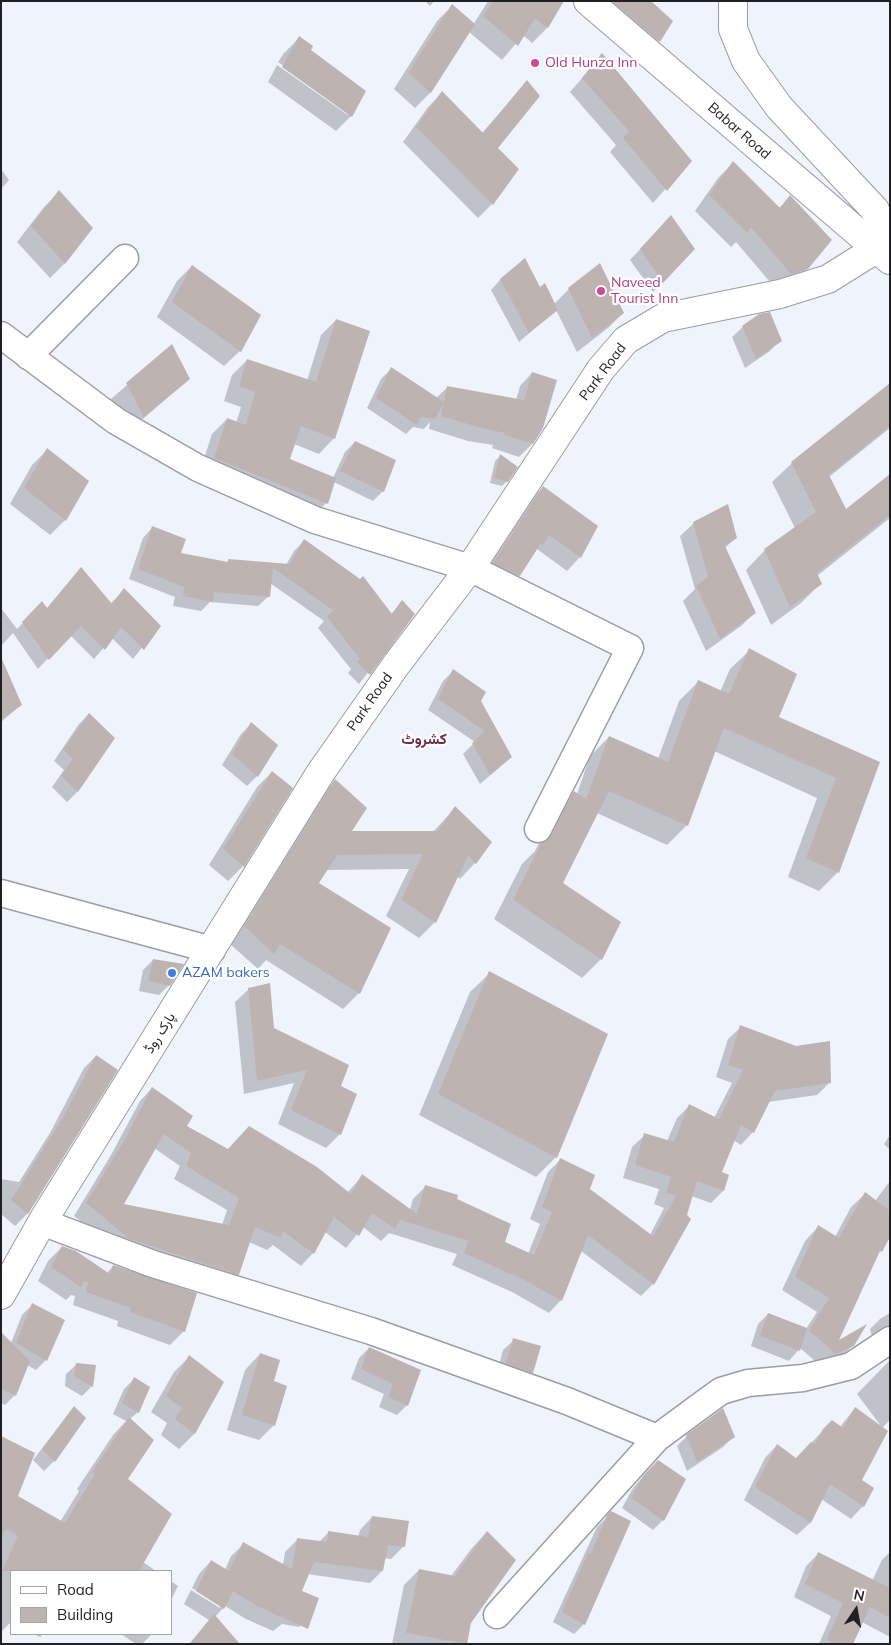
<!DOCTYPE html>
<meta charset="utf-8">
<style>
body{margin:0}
#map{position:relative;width:891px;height:1645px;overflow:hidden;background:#eff3fc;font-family:Mulish,sans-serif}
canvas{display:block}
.frame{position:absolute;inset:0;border:2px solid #1f2023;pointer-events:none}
.legend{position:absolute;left:10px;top:1570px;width:162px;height:65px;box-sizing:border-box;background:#fff;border:1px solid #a5a6a7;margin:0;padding:6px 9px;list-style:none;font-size:15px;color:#1f2023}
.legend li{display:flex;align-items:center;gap:10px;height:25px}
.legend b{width:25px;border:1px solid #a5a6a7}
.north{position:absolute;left:831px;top:1585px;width:50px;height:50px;-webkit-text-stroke:4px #fff;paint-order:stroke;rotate:12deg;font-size:14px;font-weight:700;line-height:20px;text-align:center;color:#1f2023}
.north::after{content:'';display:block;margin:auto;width:18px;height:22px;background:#1f2023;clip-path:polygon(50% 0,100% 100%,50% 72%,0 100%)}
</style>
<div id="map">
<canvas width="891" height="1645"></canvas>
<div class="frame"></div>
<ul class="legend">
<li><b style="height:6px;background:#fff"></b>Road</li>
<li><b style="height:14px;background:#bdb3b1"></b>Building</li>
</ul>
<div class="north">N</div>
</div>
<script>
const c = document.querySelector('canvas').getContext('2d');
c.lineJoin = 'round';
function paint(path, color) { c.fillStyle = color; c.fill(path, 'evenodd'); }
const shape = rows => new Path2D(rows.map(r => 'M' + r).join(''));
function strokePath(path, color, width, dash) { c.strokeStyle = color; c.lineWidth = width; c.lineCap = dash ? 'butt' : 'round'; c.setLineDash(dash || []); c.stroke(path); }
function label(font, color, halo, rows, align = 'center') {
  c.font = font + ' Mulish,Vazirmatn,sans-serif'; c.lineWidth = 4.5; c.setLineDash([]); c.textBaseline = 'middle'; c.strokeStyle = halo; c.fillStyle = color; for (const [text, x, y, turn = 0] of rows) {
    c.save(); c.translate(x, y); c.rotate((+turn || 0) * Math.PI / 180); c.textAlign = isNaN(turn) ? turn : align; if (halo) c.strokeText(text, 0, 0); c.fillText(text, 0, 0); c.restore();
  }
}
paint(shape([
 [425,1,434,1,430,6],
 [488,1,555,1,560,6,547,28,532,43,523,35,502,60,469,32,430,93,415,108,394,89,437,21,452,6,473,25],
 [577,1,649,1,671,21,659,41,644,56],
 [299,38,351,116,336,131,268,82,277,65,348,115,348,112,278,62,284,53],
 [602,55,690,161,653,203,610,152,616,145,570,92],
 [527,82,496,148,517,169,492,204,478,218,403,142,428,107,442,93,482,133],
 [733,163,778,209,790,197,808,268,792,284,776,289,736,242,731,247,695,211,718,178],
 [1,169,9,180,1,189],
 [59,192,65,263,50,278,17,242,44,207],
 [661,227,663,282,653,292,630,260],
 [192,266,259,316,240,351,224,366,157,317,177,281],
 [501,279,540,288,554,304,569,289,623,313,608,328,577,352,556,310,519,342,491,290],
 [336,320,334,438,319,454,294,444,289,460,333,478,345,452,355,442,383,491,373,501,334,482,326,503,311,518,199,474,212,434,227,419,236,423,241,407,224,401,232,375,247,360,307,381,321,335],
 [743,327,780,340,770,351,745,368,732,337],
 [172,346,189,379,129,431,111,399],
 [391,369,436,398,448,387,516,400,520,386,532,373,532,444,519,457,492,448,493,445,468,441,429,429,430,422,424,429,413,427,406,434,367,408,381,379],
 [890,385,890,428,829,477,845,511,890,476,890,518,817,576,820,584,801,603,771,625,746,570,765,550,795,528,772,482,792,463],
 [47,450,65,520,50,535,10,504,32,465],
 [500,456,507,481,502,486,490,483,495,461],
 [543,487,580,557,567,571,537,549,519,576,505,589,480,577,529,501],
 [694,523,736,537,725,548,754,613,741,626,706,651,683,601,695,589,680,536],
 [153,527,180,554,226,563,229,560,286,565,294,551,304,541,391,614,402,602,414,614,359,684,348,673,351,669,318,628,324,621,270,583,269,596,258,606,210,602,201,611,173,606,175,597,129,579,143,538],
 [124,590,159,626,133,659,112,638,94,659,70,635,38,669,13,633,1,646,1,608,17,629,42,603,46,609,110,604],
 [750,650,777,717,878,763,838,872,819,891,788,877,817,798,714,751,686,826,667,845,597,813,561,883,601,959,582,978,494,919,522,864,535,851,555,811,574,792,577,794,590,756,609,737,658,759,679,701,698,682,720,692,730,669],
 [1,660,21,705,1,722],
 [453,671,480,701,500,767,480,784,463,754,475,742,428,710,443,681],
 [89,714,113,738,77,792,67,802,52,787,64,770,54,761,79,724],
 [251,724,276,746,257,776,247,786,222,765,241,734],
 [272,772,291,788,243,866,228,881,209,865,257,787],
 [335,781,350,833,433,832,455,808,475,863,460,879,457,876,435,922,419,938,386,916,409,869,326,870,317,884,359,993,343,1009,266,960,258,969,229,943,319,797],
 [153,960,169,985,159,995,139,991,143,970],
 [490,973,556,1157,536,1177,419,1115,470,992],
 [249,989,273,1028,339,1087,340,1134,326,1148,278,1124,294,1083,244,1094,235,1002],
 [741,1027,830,1082,817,1095,768,1102,753,1132,741,1145,733,1140,720,1173,728,1176,723,1191,711,1203,691,1196,653,1284,641,1296,581,1251,561,1300,549,1313,512,1292,452,1265,457,1254,389,1233,381,1241,363,1227,346,1248,325,1232,313,1253,301,1266,273,1245,267,1250,249,1242,238,1274,225,1287,113,1247,74,1216,111,1155,140,1101,152,1088,186,1126,228,1150,348,1192,362,1176,410,1210,413,1199,426,1186,455,1200,503,1242,528,1254,540,1224,530,1219,548,1172,560,1160,588,1189,650,1235,664,1208,654,1204,659,1189,623,1178,632,1147,645,1135,667,1141,677,1118,689,1106,714,1118,732,1083,716,1077,728,1039],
 [154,1148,180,1166,174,1179,227,1210,222,1225,122,1205],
 [96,1056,116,1071,27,1214,15,1226,1,1214,1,1179,19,1182,50,1133,84,1068],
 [890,1135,890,1150,884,1144],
 [890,1181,890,1235,876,1255,837,1342,853,1345,839,1360,822,1367,800,1348,789,1361,751,1346,758,1324,768,1314,806,1329,817,1312,782,1290,805,1241,818,1227,835,1237,851,1207,865,1194,875,1201],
 [62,1247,107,1273,113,1266,184,1331,170,1345,117,1326,118,1321,73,1305,75,1296,71,1295,66,1300,38,1281,48,1261],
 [33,1304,46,1360,36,1370,27,1365,15,1395,5,1405,1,1403,1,1339,11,1343,22,1315],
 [890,1313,890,1335,872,1337,870,1329,880,1319],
 [514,1340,532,1372,522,1382,497,1373,503,1350],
 [369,1348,407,1405,397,1415,379,1407,384,1394,351,1379,359,1358],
 [260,1354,272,1382,274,1425,259,1440,227,1430,245,1370],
 [189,1357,222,1382,194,1434,179,1449,161,1435,167,1423,151,1412,174,1372],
 [890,1360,890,1420,882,1428,860,1481,872,1489,863,1506,851,1519,821,1499,810,1523,797,1535,744,1500,765,1458,777,1445,796,1459,832,1421,840,1427,855,1408,881,1426,857,1394],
 [77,1364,92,1386,82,1396,65,1386,66,1374],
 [134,1379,138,1412,130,1419,126,1479,143,1562,156,1571,11,1571,11,1622,1,1632,1,1437,17,1496,60,1522,79,1491,77,1489,113,1435,126,1421,113,1414,124,1389],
 [74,1407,84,1418,54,1461,44,1471,33,1460],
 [687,1436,733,1437,723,1447,687,1471,677,1446],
 [648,1471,663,1520,653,1530,622,1508,633,1488],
 [612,1512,584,1624,574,1634,553,1622,597,1527],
 [372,1517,403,1547,391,1559,384,1558,382,1571,370,1583,307,1574,301,1592,312,1615,299,1627,282,1624,273,1631,246,1619,225,1606,215,1617,239,1644,189,1644,209,1620,184,1604,191,1590,220,1608,220,1605,192,1588,199,1574,211,1561,225,1570,231,1556,244,1544,283,1565,285,1552,298,1539,319,1542,329,1532,358,1537,360,1530],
 [487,1532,466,1644,392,1644,404,1585,419,1570,451,1576,472,1548],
 [890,1552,890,1637,862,1622,852,1644,819,1644,831,1616,794,1597,806,1566,818,1554,872,1581,882,1560],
 [171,1581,178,1586,171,1600],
 [34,1634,43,1634,40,1637],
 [121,1634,152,1634,142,1644,136,1644]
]), '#0003');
paint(shape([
 [493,1,564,1,548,28,535,18,518,46,483,16],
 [612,1,651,1,673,21,660,42],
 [452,4,475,24,431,93,408,73],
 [299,36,313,46,311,50,366,91,352,117,282,67],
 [602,53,692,161,667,191,623,138,629,131,582,78],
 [527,80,540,96,498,148,519,169,493,205,416,127,442,91,483,133],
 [733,161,780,208,790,195,832,240,808,269,791,274,751,227,747,233,709,195],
 [59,190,93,228,65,264,31,226],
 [671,215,695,249,663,283,640,249],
 [525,258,540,287,545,283,558,310,529,333,500,279],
 [600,263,624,313,592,338,568,288],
 [192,265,261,315,241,352,172,302],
 [770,312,782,341,756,359,742,326,759,314],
 [336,319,370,331,335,439,301,426,290,459,336,478,328,504,214,458,227,418,246,425,255,392,239,386,247,359,316,382],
 [172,344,190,379,144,417,126,383],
 [391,367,444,402,435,419,421,417,417,425,376,398],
 [532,372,557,380,543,428,533,444,504,435,505,433,481,428,441,416,447,386,524,400],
 [890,383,890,426,829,475,846,509,890,474,890,515,817,573,822,584,790,607,764,549,816,512,791,462],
 [355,441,396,460,384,492,340,471],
 [47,448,89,481,66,521,24,488],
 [500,454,518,467,508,482,494,478],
 [543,486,598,526,581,558,549,535,543,545,541,543,520,576,493,563],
 [728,504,737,538,725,546,756,613,720,639,696,586,708,577,693,522],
 [152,526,186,539,181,553,228,562,228,559,290,564,304,539,360,579,363,576,392,614,402,600,415,614,370,675,357,662,360,659,327,617,333,610,273,568,270,597,214,592,213,602,183,596,184,587,138,569],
 [81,567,112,604,124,588,161,626,144,650,121,627,105,650,81,626,49,660,22,622,42,601,47,608],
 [749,648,797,674,779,717,880,762,839,873,806,858,836,778,724,728,688,826,609,791,563,883,621,922,602,960,513,900,541,843,551,836,574,791,586,799,609,736,668,762,698,680,729,694],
 [1,657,22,705,1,720],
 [453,669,486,692,481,701,512,757,490,775,472,743,485,731,438,699],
 [89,713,115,738,78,792,61,776,73,759,63,750],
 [251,722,278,745,258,777,232,754],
 [272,771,293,788,244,867,223,849],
 [335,779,367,808,352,831,438,831,455,806,492,842,476,864,468,856,436,923,401,900,423,854,337,855,319,883,391,928,360,994,280,944,274,954,244,926],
 [153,959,184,964,170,986,148,981],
 [489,971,608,1034,557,1158,438,1094],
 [270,983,274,1028,349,1065,341,1086,357,1094,341,1135,291,1110,307,1070,257,1081,248,988],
 [740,1025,796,1046,830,1041,831,1083,775,1091,754,1133,741,1125,722,1172,729,1175,724,1191,697,1181,687,1215,691,1219,654,1285,588,1235,562,1301,524,1280,464,1253,468,1241,400,1220,395,1229,372,1213,359,1236,334,1217,314,1254,283,1231,281,1238,255,1227,239,1275,124,1237,125,1235,86,1203,124,1141,152,1087,193,1116,187,1126,228,1149,249,1126,317,1167,351,1194,362,1174,417,1214,425,1185,458,1195,457,1199,511,1224,505,1242,534,1255,552,1212,542,1207,560,1158,595,1175,590,1189,653,1236,676,1196,666,1192,671,1177,635,1165,644,1133,674,1142,689,1104,719,1119,743,1070,728,1065],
 [164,1134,191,1153,186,1166,239,1198,229,1225,124,1204],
 [96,1055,118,1070,28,1214,11,1200,62,1119],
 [865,1192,890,1211,890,1237,882,1252,880,1251,839,1340,867,1324,854,1346,836,1354,809,1331,829,1298,795,1277,818,1225,839,1238],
 [62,1246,76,1251,110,1274,113,1265,197,1293,185,1332,130,1312,131,1308,86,1292,88,1282,84,1281,81,1287,51,1267],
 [32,1303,65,1320,47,1361,16,1343],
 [768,1313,807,1328,800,1351,760,1336],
 [1,1332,30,1361,16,1396,1,1388],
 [513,1338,541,1346,533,1373,506,1363],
 [369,1347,421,1370,408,1406,388,1397,393,1384,361,1369],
 [260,1353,280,1360,274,1381,287,1386,275,1426,242,1415],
 [189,1355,224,1382,195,1434,175,1419,182,1408,166,1396],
 [76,1363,96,1365,93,1387,74,1376],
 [134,1377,150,1387,139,1413,122,1403],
 [74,1406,86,1418,55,1462,42,1449],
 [855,1407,888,1431,862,1480,874,1488,864,1507,830,1484,811,1523,755,1487,777,1444,796,1458,811,1442,815,1444,823,1429,832,1420,843,1428],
 [723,1408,735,1437,697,1462,686,1435],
 [129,1417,154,1440,128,1479,172,1514,139,1571,2,1571,18,1536,6,1529,1,1536,1,1436,35,1453,18,1496,65,1523,95,1474,92,1472],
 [658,1460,686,1479,664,1521,631,1498,643,1476],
 [611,1511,631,1521,585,1625,562,1612,588,1553,591,1554,607,1515],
 [372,1516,409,1521,405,1547,388,1545,383,1571,314,1562,302,1591,319,1598,308,1629,259,1607,233,1591,224,1609,196,1591,211,1560,229,1571,243,1542,292,1569,297,1538,327,1542,328,1531,368,1537],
 [487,1531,516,1560,471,1623,467,1644,406,1633,419,1569,455,1576],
 [818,1552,890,1588,890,1618,870,1607,853,1644,835,1644,827,1639,843,1603,805,1584],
 [214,1614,240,1644,190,1644]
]), '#bdb3b1');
const minor = shape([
 [1,335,116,421,198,468,315,520,470,568,630,648,538,829],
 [28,356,125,258],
 [1,893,212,950],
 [42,1222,153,1264,371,1331,567,1401,657,1438],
 [497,1615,657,1438,703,1404,721,1391,748,1383,803,1378,851,1366,890,1340]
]);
const tertiary = shape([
 [588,1,890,260]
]);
const secondary = shape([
 [1,1295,42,1222,321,772,396,665,470,568,601,369,626,340,663,318,780,294,828,279,876,249,883,230,875,210,779,107,746,61,733,29,733,1]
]);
strokePath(minor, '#999da5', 29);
strokePath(tertiary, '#999da5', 30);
strokePath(secondary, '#999da5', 30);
strokePath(minor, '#fff', 26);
strokePath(tertiary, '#fff', 28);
strokePath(secondary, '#fff', 28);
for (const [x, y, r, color] of [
 [535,63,5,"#d1479c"],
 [601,291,5,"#d1479c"],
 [172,973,5,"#3f7fe0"]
]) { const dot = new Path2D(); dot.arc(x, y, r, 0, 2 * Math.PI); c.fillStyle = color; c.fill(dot); strokePath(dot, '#fff', 2); }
label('14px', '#b23c85', '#fff', [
 ["Old Hunza Inn",545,63],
 ["Naveed",611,283],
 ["Tourist Inn",611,299]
], 'left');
label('14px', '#1f2023', '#fff', [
 ["Babar Road",739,131,41],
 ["Park Road",603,372,-53],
 ["Park Road",370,702,-55],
 ["پارک روڈ",160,1033,-58]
]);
label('14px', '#366cbe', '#fff', [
 ["AZAM bakers",182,973]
], 'left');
label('bold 15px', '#742e43', '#fff', [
 ["کشروٹ",424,739]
]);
</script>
